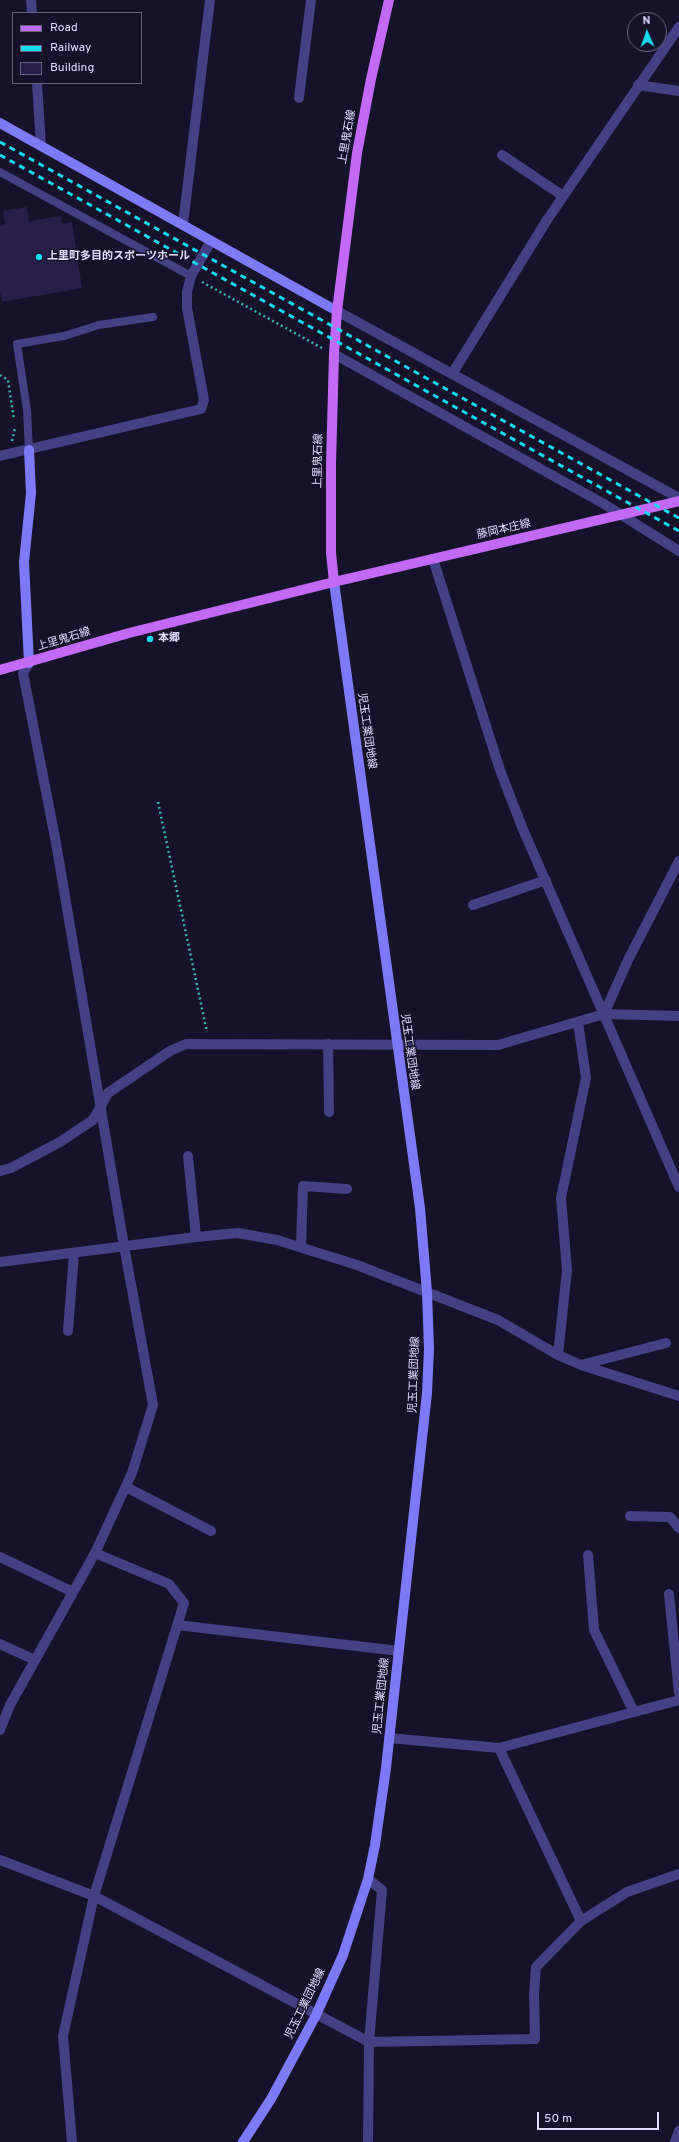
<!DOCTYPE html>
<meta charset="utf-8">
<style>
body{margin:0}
#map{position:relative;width:679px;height:2142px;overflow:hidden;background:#161229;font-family:Overpass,sans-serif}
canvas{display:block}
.legend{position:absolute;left:12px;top:12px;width:130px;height:72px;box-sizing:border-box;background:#161229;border:1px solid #67637e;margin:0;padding:5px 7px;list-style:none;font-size:12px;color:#e0dcfd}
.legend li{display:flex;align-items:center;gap:8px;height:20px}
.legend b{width:20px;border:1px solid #67637e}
.north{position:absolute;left:627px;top:12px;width:40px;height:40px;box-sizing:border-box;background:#161229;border:1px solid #67637e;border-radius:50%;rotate:358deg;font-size:11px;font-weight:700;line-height:16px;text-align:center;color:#e0dcfd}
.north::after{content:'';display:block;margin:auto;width:14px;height:18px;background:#15daf1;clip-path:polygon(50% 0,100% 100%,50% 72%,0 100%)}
.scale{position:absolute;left:537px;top:2112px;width:122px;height:18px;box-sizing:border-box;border:2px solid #e0dcfd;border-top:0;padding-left:5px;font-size:12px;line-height:14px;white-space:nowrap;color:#e0dcfd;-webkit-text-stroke:3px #161229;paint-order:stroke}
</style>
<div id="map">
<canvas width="679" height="2142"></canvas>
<ul class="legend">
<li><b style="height:5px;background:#c26af6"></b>Road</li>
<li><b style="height:5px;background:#15daf1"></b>Railway</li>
<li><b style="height:11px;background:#281f49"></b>Building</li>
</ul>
<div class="north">N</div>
<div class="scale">50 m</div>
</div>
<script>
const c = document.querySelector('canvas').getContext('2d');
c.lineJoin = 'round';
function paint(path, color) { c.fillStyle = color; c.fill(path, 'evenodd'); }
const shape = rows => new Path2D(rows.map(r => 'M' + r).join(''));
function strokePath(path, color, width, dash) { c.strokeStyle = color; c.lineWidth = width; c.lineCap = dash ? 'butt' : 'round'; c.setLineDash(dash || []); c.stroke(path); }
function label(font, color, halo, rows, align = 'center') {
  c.font = font + ' Overpass,"Noto Sans JP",sans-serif'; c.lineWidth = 3; c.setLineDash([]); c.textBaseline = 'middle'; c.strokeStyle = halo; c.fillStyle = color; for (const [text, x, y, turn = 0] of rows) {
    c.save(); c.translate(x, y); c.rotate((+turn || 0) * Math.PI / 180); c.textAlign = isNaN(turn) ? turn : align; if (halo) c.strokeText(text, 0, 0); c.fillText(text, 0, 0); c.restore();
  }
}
paint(shape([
 [27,207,29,221,61,216,62,224,72,222,82,288,2,302,0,291,0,225,5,224,3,211]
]), '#281f49');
strokePath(shape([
 [202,282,322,348],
 [0,375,8,380,14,420],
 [12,441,15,428],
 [158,802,207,1032]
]), '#38b5ae', 2.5, [2, 3]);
strokePath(shape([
 [0,172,191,276],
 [29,450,27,410,17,344,64,336,99,325,153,317]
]), '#434085', 8);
strokePath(shape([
 [31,0,32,13],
 [37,83,41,146],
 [638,85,679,91],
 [299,98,311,0],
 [502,155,563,196],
 [183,224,210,0],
 [337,311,679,498],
 [334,354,604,504,679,551],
 [452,374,547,220,679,27],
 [0,456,201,409,204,400,187,308,187,292,191,276,211,241],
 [433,559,500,770,522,827,679,1187],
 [473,905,546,880],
 [604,1014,628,960,679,861],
 [328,1044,329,1112],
 [188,1156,196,1237],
 [0,1171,11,1168,60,1142,93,1120,108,1093,170,1051,186,1044,498,1045,604,1014,679,1016],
 [301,1246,303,1186,347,1189],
 [0,1262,196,1237,238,1233,277,1240,357,1265,498,1320,558,1355,581,1365,679,1396],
 [68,1331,74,1253],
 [558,1355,567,1270,561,1198,586,1078,578,1022],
 [581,1365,666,1343],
 [126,1487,211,1531],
 [630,1516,670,1517,679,1528],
 [588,1555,594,1630,634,1712],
 [0,1557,73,1592],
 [669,1594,679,1693],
 [177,1625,399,1651],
 [0,1644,35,1660],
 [0,1730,10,1705,95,1553,132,1473,153,1405,124,1246,56,843,23,673,29,663],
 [389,1738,499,1748,679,1700],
 [499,1748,581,1921],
 [0,1860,94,1896,369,2042,535,2039,534,1994,536,1967,581,1921,627,1892,679,1874],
 [368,1879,382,1890,369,2042,368,2142],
 [72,2142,63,2036,94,1896,184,1603,169,1584,95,1553],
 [675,2142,679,2131]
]), '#434085', 10);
strokePath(shape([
 [0,123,337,311],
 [29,663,24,562,31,493,29,450],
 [243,2142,271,2099,316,2015,343,1955,368,1879,375,1845,386,1768,427,1393,429,1349,427,1292,420,1208,334,582]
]), '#7d7af7', 10);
strokePath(shape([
 [334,582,331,553,331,464,334,354,337,311,357,153,371,79,389,0],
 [0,670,129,633,334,582,679,501]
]), '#c26af6', 10);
strokePath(shape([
 [0,142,679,518],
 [0,155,679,531]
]), '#15daf1', 3, [6, 5]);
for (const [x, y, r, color] of [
 [39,257,4,"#15daf1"],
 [150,639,4,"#15daf1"]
]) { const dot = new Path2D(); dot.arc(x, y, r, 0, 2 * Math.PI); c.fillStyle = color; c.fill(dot); strokePath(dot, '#161229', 1.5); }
label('11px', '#e0dcfd', '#161229', [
 ["上里鬼石線",348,137,-80],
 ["上里鬼石線",319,461,-89],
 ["藤岡本庄線",504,530,-13],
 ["上里鬼石線",64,640,-17],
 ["児玉工業団地線",366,731,82],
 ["児玉工業団地線",409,1052,82],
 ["児玉工業団地線",415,1375,-88],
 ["児玉工業団地線",382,1696,-84],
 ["児玉工業団地線",306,2004,-64]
]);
label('bold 11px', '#e0dcfd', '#161229', [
 ["上里町多目的スポーツホール",47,257],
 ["本郷",158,639]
], 'left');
</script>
